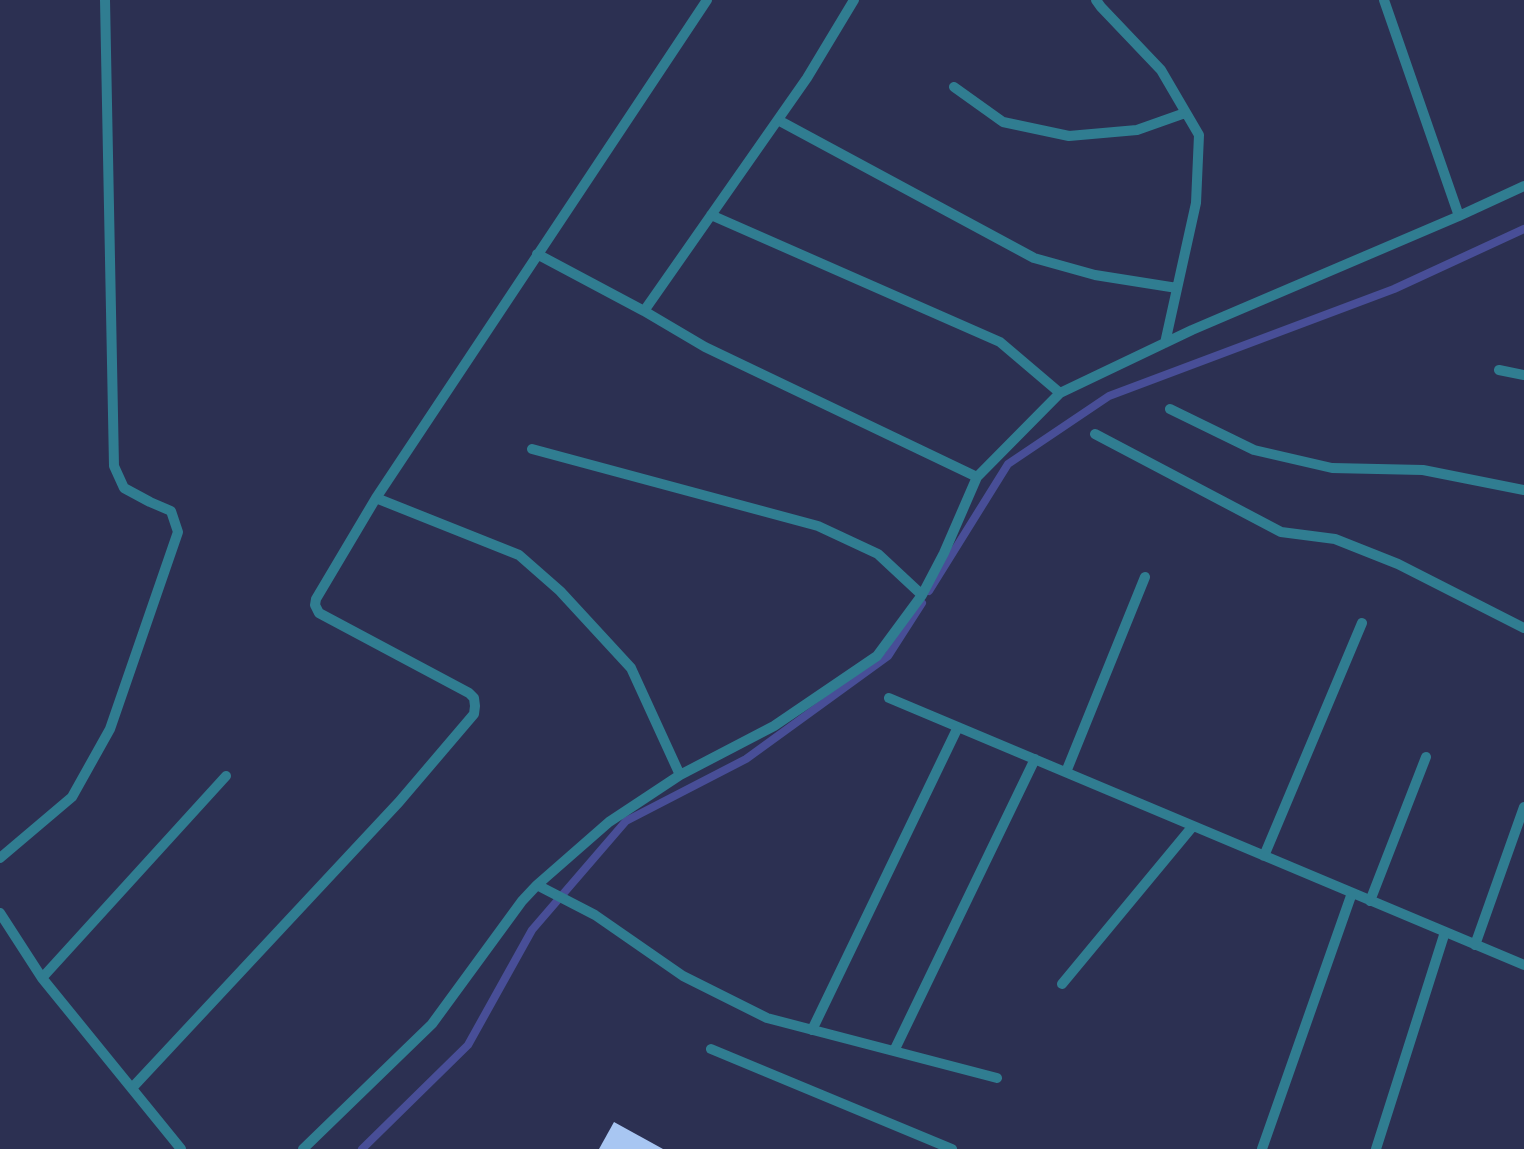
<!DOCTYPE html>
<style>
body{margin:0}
canvas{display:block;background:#2c3052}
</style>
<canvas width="1524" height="1149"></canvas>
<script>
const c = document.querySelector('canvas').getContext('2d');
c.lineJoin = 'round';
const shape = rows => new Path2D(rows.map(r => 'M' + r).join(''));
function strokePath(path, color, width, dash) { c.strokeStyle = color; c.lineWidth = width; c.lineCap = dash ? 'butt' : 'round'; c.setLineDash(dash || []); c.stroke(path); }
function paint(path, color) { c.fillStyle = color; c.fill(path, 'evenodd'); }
strokePath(shape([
 [929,591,1008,464,1109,396,1394,289,1524,229],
 [362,1149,468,1045,532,930,626,821,746,759,888,656,922,603]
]), '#484e97', 8);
paint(shape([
 [614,1122,663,1149,599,1149]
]), '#a8c6f2');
strokePath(shape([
 [1096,0,1101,7,1161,70,1199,135,1196,203,1165,343],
 [1384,0,1459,216],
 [954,87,1003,122,1069,136,1137,130,1185,113],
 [778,120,1034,258,1095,275,1177,288],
 [711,215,1000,342,1060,393],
 [537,254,644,311,705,347,977,477],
 [644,311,807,78,854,0],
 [1499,370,1524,375],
 [1170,409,1254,450,1332,468,1423,470,1524,490],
 [1095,434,1281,532,1335,539,1398,564,1524,628],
 [532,449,818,526,878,554,922,595],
 [376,498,519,555,560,591,631,668,680,775],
 [889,698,1524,965],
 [1066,772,1145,577],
 [1264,856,1362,623],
 [0,858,72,797,110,729,178,532,171,511,150,502,124,488,114,466,105,0],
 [537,885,595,915,683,976,767,1018,997,1078],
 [1370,901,1426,757],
 [0,913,42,978,181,1149],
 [1475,945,1524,807],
 [42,978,226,776],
 [1062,984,1193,826],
 [812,1030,958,727],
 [711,1049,952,1149],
 [894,1051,1035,759],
 [132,1088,399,802,474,714,475,706,474,698,469,693,319,613,315,605,316,599,376,498,707,0],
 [303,1149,432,1024,522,901,537,885,609,822,680,775,774,726,877,656,922,595,944,553,977,477,1060,393,1192,330,1459,216,1524,186],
 [1262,1149,1352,893],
 [1376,1149,1445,932]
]), '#307d91', 10);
</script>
